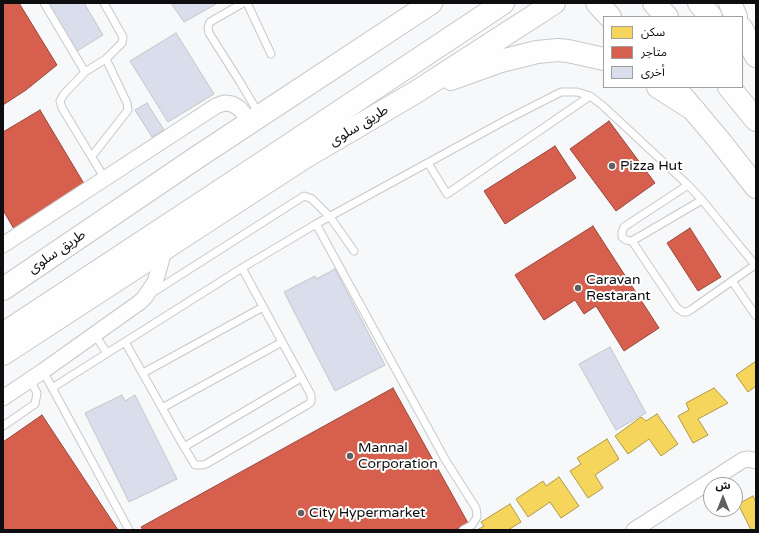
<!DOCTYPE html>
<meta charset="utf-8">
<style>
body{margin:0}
#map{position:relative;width:759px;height:533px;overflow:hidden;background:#f6f8fa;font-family:"Varela Round","Noto Sans Arabic",sans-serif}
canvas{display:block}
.frame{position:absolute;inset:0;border:4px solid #0e0e10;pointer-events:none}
.legend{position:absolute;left:603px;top:16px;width:140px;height:72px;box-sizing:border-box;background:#fff;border:1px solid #9f9f9f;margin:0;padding:5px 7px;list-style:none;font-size:12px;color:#0e0e10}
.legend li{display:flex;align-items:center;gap:8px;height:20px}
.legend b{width:20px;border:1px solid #9f9f9f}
.north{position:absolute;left:703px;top:477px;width:40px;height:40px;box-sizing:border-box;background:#fff;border:1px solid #9f9f9f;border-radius:50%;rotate:0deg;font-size:11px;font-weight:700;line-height:16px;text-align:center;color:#0e0e10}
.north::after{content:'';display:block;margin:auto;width:14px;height:18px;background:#5f6062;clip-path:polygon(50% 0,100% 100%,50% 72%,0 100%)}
</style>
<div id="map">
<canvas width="759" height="533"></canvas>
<div class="frame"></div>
<ul class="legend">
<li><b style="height:11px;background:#f6d55c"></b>سكن</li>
<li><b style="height:11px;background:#d6604d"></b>متاجر</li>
<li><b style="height:11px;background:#daddeb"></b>أخرى</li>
</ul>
<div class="north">ش</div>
</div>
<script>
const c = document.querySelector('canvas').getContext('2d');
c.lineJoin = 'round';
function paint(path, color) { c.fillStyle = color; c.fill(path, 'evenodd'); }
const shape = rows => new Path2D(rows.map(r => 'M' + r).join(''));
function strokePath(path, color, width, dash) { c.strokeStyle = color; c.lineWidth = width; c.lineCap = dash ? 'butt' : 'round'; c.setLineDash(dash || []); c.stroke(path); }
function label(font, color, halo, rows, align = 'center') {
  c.font = font + ' "Varela Round","Noto Sans Arabic",sans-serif'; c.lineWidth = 4; c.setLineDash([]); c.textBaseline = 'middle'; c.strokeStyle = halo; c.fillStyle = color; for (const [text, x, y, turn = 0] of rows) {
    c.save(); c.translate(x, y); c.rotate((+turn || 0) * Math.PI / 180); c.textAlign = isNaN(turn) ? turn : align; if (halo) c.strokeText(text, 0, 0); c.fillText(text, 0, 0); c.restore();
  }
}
const homes = shape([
 [756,361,756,386,748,392,736,375,756,361],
 [714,388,728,403,698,419,708,435,693,443,678,416,689,410,686,403,714,388],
 [657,414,678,444,661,456,649,439,628,454,615,436,641,417,646,421,657,414],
 [607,439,619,459,595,475,603,488,588,498,570,471,581,464,577,458,607,439],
 [559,477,579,506,561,518,550,502,528,517,516,499,543,481,546,486,559,477],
 [753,496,756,502,756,530,751,530,738,504,753,496],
 [510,504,521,522,508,530,477,530,484,526,481,522,510,504]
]);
paint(homes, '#f6d55c');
strokePath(homes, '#b09945', 1);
const shops = shape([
 [3,3,19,3,57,65,26,90,3,105,3,3],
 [40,110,86,187,14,229,3,210,3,132,40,110],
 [609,121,655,183,616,211,570,149,609,121],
 [555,146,576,178,505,224,484,191,555,146],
 [593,226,659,328,624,351,596,306,584,314,575,300,544,320,515,275,593,226],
 [690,228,721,277,698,291,667,243,690,228],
 [393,388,468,523,455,530,143,530,141,527,393,388],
 [42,415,118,530,3,530,3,442,42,415]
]);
paint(shops, '#d6604d');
strokePath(shops, '#9a473b', 1);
const building = shape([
 [48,3,84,3,103,35,77,51,48,3],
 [171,3,218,3,184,22,171,3],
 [176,33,214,94,168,122,130,61,176,33],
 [147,103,164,130,152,137,135,110,147,103],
 [335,269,385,365,335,391,284,292,315,276,316,279,335,269],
 [610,347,646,413,616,430,579,364,610,347],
 [122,395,125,401,135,395,177,479,129,502,85,413,122,395]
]);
paint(building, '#daddeb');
strokePath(building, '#c4c5c7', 1);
const service = shape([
 [44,3,85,72],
 [104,3,123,37,122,43,106,59,85,72,64,94,60,101,62,108,105,179],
 [243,3,210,22,208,27,209,33,240,82,259,114],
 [247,3,271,54],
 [92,156,128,110,127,103,106,59],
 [428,163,447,194,590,96],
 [688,185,624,227,622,232,622,237,626,240,632,241,702,200],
 [316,224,446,461,476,508,477,517,472,525,463,530],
 [632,241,677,308,683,312,687,312,692,309,732,281],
 [755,265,732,281,756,316],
 [152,293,304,196,312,199,330,217,354,251],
 [95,335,107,353],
 [125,342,184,447,195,465,203,465,206,464,307,405,311,402,311,395,242,268],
 [43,371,129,530],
 [143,373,263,307],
 [52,388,242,268,316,224,506,120,561,92,577,92,590,96,602,105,688,185,702,200,756,266],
 [162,408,282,342],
 [3,426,35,404,37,393,30,380],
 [184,447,301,378]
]);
const minor = shape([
 [3,245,216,106,224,103,232,104,239,108,251,122],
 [3,398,43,371,140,302,145,297,155,282,161,262,164,250],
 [634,530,743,460,749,459,756,461]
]);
const trunk = shape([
 [597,3,610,17],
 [654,3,667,17],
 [699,3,711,17],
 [730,3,736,17],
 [742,29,756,56],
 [729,87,756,120],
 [681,95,719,140,756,187]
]);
const motorway = shape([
 [451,79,501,61,537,52,558,50,568,51,604,59],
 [658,87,694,110],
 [3,289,196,158,431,3],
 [3,334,282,150,503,3],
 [3,354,302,159,416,92,554,3]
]);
strokePath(service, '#c7c8ca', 9);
strokePath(minor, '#c7c8ca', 17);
strokePath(trunk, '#c7c8ca', 24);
strokePath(motorway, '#c7c8ca', 24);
strokePath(service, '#fefefe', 7);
strokePath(minor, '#fefefe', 15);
strokePath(trunk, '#fefefe', 22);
strokePath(motorway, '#fefefe', 22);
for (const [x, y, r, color] of [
 [612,166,4,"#5f6062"],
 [578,288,4,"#5f6062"],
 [350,456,4,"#5f6062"],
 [301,513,4,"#5f6062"]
]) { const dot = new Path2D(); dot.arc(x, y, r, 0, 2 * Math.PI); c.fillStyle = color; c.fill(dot); strokePath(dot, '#fff', 1.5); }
label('14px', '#0e0e10', '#fff', [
 ["طريق سلوى",359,126,-31],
 ["طريق سلوى",57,252,-34]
]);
label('14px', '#0e0e10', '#fff', [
 ["Pizza Hut",620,166],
 ["Caravan",586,280],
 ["Restarant",586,296],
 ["Mannal",358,448],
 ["Corporation",358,464],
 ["City Hypermarket",309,513]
], 'left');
</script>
